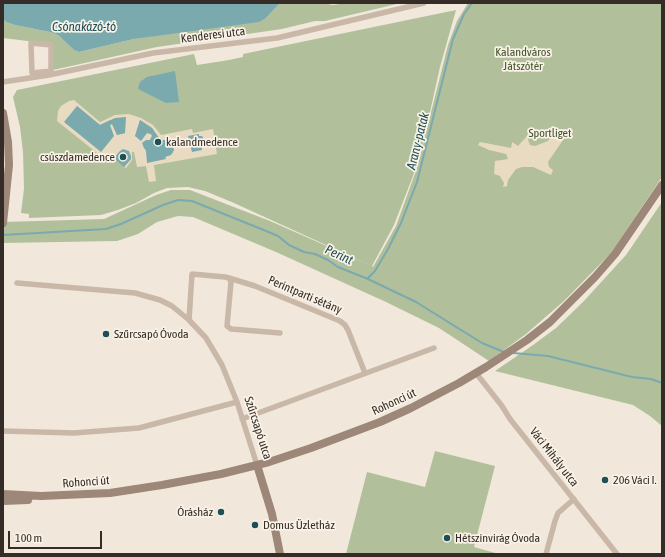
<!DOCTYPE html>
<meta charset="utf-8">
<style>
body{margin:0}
#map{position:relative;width:665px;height:557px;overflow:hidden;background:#f1e8db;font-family:"Asap Condensed",sans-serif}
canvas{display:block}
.frame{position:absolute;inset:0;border:4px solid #352c27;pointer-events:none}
.scale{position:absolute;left:8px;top:531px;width:94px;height:18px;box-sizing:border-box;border:2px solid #352c27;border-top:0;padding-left:5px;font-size:12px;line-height:14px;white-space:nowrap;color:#352c27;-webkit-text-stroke:3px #f9f2e7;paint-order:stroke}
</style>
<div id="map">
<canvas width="665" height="557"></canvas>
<div class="frame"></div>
<div class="scale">100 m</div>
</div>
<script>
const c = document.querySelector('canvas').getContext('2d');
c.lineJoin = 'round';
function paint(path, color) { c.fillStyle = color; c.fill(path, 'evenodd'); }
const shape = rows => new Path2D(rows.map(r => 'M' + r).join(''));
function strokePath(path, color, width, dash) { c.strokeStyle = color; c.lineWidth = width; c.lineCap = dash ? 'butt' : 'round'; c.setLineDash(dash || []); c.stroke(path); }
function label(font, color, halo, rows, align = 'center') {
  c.font = font + ' "Asap Condensed",sans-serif'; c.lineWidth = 3.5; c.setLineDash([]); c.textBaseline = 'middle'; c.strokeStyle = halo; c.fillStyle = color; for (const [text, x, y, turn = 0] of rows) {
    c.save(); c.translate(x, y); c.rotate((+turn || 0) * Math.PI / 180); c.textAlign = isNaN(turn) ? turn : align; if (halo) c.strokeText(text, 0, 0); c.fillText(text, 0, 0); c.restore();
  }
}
paint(shape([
 [280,3,322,3,333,5,346,3,401,3,325,21,315,21,282,29,157,47,53,70,52,44,3,38,3,19,6,22,15,25,50,32,58,35,74,50,79,52,134,39,266,18],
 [468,3,662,3,662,177,611,253,564,301,526,334,489,361,439,328,386,302,276,252,193,217,178,216,157,222,138,234,117,241,3,243,3,222,104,219,156,195,171,190,190,190,270,221,372,266,234,203,205,191,188,187,167,188,154,193,136,203,118,210,101,215,29,218,29,214,21,213,24,189,23,152,20,127,13,97,17,90,194,54,197,65,229,60,243,57,243,54,456,10,440,67,424,139,413,176,394,225,372,266,373,267,396,226,417,168,448,45,457,21],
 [662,202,662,426,650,416,633,405,495,371,533,345,556,328,583,302,626,255],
 [435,451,495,466,474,547,499,554,346,554,367,472,425,487]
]), '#b1c09b');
paint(shape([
 [74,100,100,122,115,115,129,114,141,118,153,125,161,135,192,129,193,133,213,129,217,154,154,165,156,181,149,182,146,166,137,167,134,152,132,152,132,160,126,168,124,167,131,159,120,151,114,158,111,156,107,161,57,121,58,111,61,106,69,101],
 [77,106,100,125,110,120,125,133,117,135,112,124,110,125,101,152],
 [140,120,152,128,159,138,162,140,165,140,173,153,165,157,166,159,147,154,143,145,150,140,152,136,151,134,147,133,141,140,135,136],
 [553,134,563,140,548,162,549,167,553,170,551,175,533,167,522,167,516,169,508,180,507,186,503,187,504,183,500,176,494,174,495,161,508,159,506,154,489,150,478,145,480,142,511,148,512,142,518,146,527,136,529,137,528,140,530,145,535,146,548,141]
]), '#e9dac2');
paint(shape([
 [3,3,280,3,266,18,259,22,134,39,79,52,74,50,58,35,50,32,15,25,6,22,3,19],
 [175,71,179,102,166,103,140,90,138,88,140,82,147,77],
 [77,106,100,125,115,118,126,117,125,133,117,135,112,124,110,125,114,136,101,152,64,122],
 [140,120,152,128,159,138,161,138,162,140,168,140,172,143,174,150,171,155,165,157,166,159,147,163,146,150,144,148,142,143,146,140,150,140,152,136,151,134,147,133,141,141,135,136],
 [199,134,199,136,202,136,205,141,204,146,202,147,202,150,192,152,188,136],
 [123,149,129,151,131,156,131,159,124,167,114,158,120,151]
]), '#7aa9ae');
strokePath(shape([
 [3,235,106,229,121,224,163,205,178,200,192,201,271,233,278,236,289,245,304,252,315,254,328,260,338,267,368,279,416,302,482,343,504,352],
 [368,278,375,271,388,249,401,223,417,182,453,39,464,14,472,3],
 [513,353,548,356,632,377,651,379,662,383]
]), '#7aa9ae', 2);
strokePath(shape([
 [31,43,51,45,51,71,32,73,31,43],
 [3,82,49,75,153,53,277,38,424,3],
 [229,278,255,286,340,321,345,325,348,330,365,373],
 [17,283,135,293,160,300,172,306,189,320,206,338,222,365,237,402,257,465],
 [189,320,192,274,225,277,229,278,231,282,227,326,231,329,280,333],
 [476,373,502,406,510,419,617,554],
 [242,419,434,348],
 [3,431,74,433,139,428,237,402],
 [546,554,555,521,558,513,574,499]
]), '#c9b8a7', 5.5);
strokePath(shape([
 [3,113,8,142,9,165,3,223],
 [257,465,272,514,280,554],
 [3,494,41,496,110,493,162,485,221,474,269,462,311,448,380,422,411,408,459,383,486,367,527,340,550,322,595,277,615,254,662,185],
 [3,501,28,500]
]), '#9c8778', 8);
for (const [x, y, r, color] of [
 [158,142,4,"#1e4f56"],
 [123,157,4,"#1e4f56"],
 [106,334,4,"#1e4f56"],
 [605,480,4,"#1e4f56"],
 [221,512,4,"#1e4f56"],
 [255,525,4,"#1e4f56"],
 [447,538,4,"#1e4f56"]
]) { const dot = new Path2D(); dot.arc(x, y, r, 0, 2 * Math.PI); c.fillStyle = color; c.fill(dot); strokePath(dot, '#f9f2e7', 1.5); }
label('12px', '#352c27', '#f9f2e7', [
 ["Kenderesi utca",213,35,-7],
 ["Perintparti sétány",305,295,23],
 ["Rohonci út",394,402,-25],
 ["Szűrcsapó utca",258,428,72],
 ["Váci Mihály utca",554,457,52],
 ["Rohonci út",86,482,-4]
]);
label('12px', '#42532c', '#f9f2e7', [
 ["Kalandváros",523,52],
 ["Játszótér",523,66],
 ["Sportliget",550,133]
]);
label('12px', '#352c27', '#f9f2e7', [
 ["kalandmedence",166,142],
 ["csúszdamedence",115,157,"right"],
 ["Szűrcsapó Óvoda",114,334],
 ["206 Váci I.",613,480],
 ["Órásház",213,512,"right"],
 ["Domus Üzletház",263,525],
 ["Hétszínvirág Óvoda",455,538]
], 'left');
label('italic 13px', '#1e4f56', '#f9f2e7', [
 ["Csónakázó-tó",84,27],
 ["Arany-patak",418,141,-76],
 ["Perint",339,255,25]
]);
</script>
